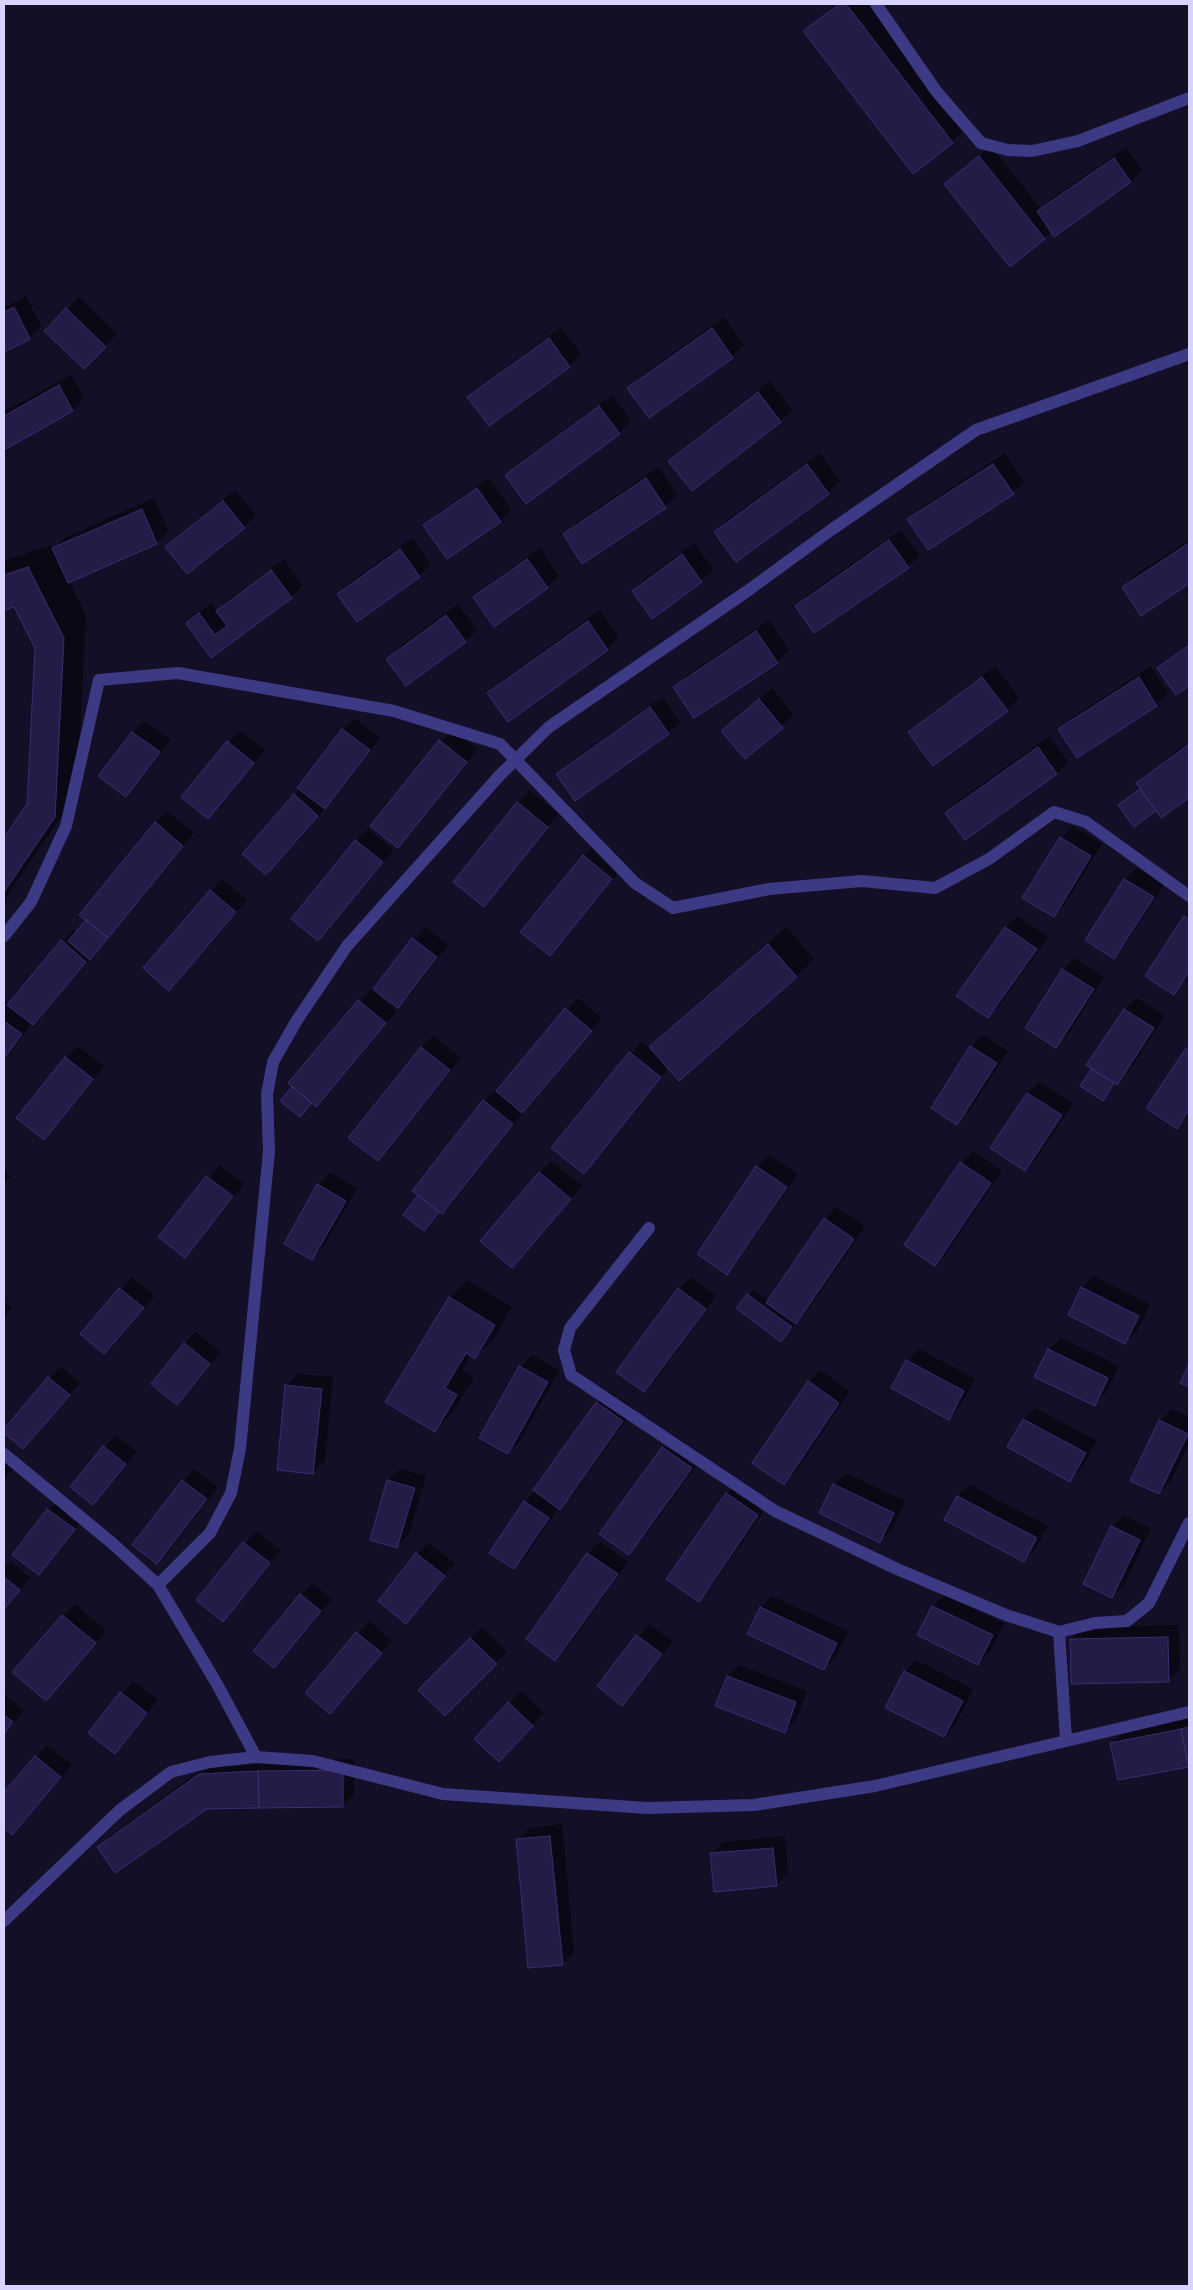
<!DOCTYPE html>
<style>
body{margin:0}
#map{position:relative;width:1193px;height:2290px;overflow:hidden;background:#130f26;font-family:Roboto,sans-serif}
canvas{display:block}
.frame{position:absolute;inset:0;border:5px solid #d9d4ff;pointer-events:none}
</style>
<div id="map">
<canvas width="1193" height="2290"></canvas>
<div class="frame"></div>
</div>
<script>
const c = document.querySelector('canvas').getContext('2d');
c.lineJoin = 'round';
function paint(path, color) { c.fillStyle = color; c.fill(path, 'evenodd'); }
const shape = rows => new Path2D(rows.map(r => 'M' + r).join(''));
function strokePath(path, color, width, dash) { c.strokeStyle = color; c.lineWidth = width; c.lineCap = dash ? 'butt' : 'round'; c.setLineDash(dash || []); c.stroke(path); }
paint(shape([
 [836,4,877,4,969,125,952,142,805,31],
 [991,146,1041,209,1050,200,1126,147,1142,170,1131,182,1052,231,1044,238,946,184],
 [26,296,41,326,29,338,4,351,4,308],
 [79,297,117,334,84,367,46,331],
 [724,317,744,345,733,357,649,417,629,388,641,376],
 [561,327,581,354,569,366,469,397,481,386],
 [71,375,84,398,73,410,4,448,4,412],
 [770,381,792,410,781,421,670,461,682,449],
 [612,395,631,421,619,433,527,502,507,476,519,464],
 [820,453,840,481,829,493,736,560,716,532,727,520],
 [1005,453,1024,482,1013,493,909,519,921,508],
 [658,467,677,495,665,507,564,534,576,523],
 [489,478,511,510,500,521,425,525,437,514],
 [235,490,256,515,244,527,166,547],
 [154,498,168,531,157,543,69,581,86,615,77,793,4,901,4,840,28,804,36,648,15,605,4,609,4,561,51,545,53,549,66,537],
 [901,530,920,555,908,567,796,606,808,594],
 [412,538,431,564,419,576,357,620,338,594,350,582],
 [1189,540,1189,583,1141,614,1123,587,1135,575],
 [694,543,713,569,701,581,652,617,633,591,645,579],
 [540,548,559,576,547,587,475,597,487,586],
 [284,559,303,586,291,597,211,656,187,623,211,603,217,611,229,599],
 [458,604,477,630,466,641,406,684,387,659,399,647],
 [600,610,619,637,608,649,508,720,488,694,500,682],
 [769,620,789,650,777,662,675,687,687,675],
 [1189,643,1189,685,1177,694,1159,668],
 [995,666,1019,698,1007,710,909,732,921,721],
 [1151,666,1168,693,1157,705,1078,757,1060,730,1072,718],
 [772,688,794,715,745,758,722,731],
 [662,697,680,722,668,733,558,774,569,763],
 [355,718,380,738,336,796,266,874,295,795,343,730],
 [144,721,171,740,126,795,100,776,133,732],
 [452,729,478,749,397,846,372,826],
 [240,730,265,750,219,805,183,797],
 [1050,736,1068,762,1057,773,965,839,947,813,958,801],
 [1189,742,1189,796,1162,816,1156,809,1135,825,1120,805,1141,788,1137,783,1149,772],
 [530,791,558,814,484,905,518,803],
 [167,811,194,833,119,924,44,1012,32,1023,4,1062,4,1003,5,1002,9,1004,73,930,77,933,156,823],
 [1073,826,1102,844,1065,904,1053,916,1061,838],
 [368,829,394,850,318,939,356,841],
 [595,844,623,867,549,955,584,856],
 [1137,868,1164,885,1125,945,1114,957,1087,940,1125,880],
 [222,879,247,900,169,989,211,891],
 [1189,912,1189,976,1174,994,1146,976],
 [1018,916,1048,937,1000,1005,988,1016,1006,928],
 [425,927,448,945,410,995,398,1006,375,989],
 [786,927,814,959,796,976,679,1079,669,1068,584,1173,553,1148,642,1041,650,1048],
 [1074,958,1104,977,1068,1034,1056,1046,1063,970],
 [371,989,397,1011,316,1105,312,1102,282,1101,294,1086,290,1083],
 [578,998,602,1018,523,1110,524,1111,454,1201,442,1213,439,1211,429,1224,420,1195,484,1101,496,1090,498,1091],
 [1137,998,1165,1016,1128,1072,1115,1083,1103,1099,1082,1085,1093,1069,1088,1065,1125,1009],
 [983,1035,1008,1051,969,1111,957,1123,932,1107,971,1047],
 [433,1036,461,1058,378,1160,421,1048],
 [78,1046,104,1066,44,1138,66,1058],
 [1189,1046,1189,1114,1177,1127,1148,1107],
 [1039,1082,1073,1103,1037,1158,1025,1170,992,1148,1028,1093],
 [973,1151,1002,1171,947,1253,935,1264,961,1163],
 [769,1155,798,1174,738,1261,727,1273,698,1254,757,1167],
 [551,1161,582,1186,523,1255,540,1173],
 [219,1165,244,1184,185,1256,160,1237],
 [4,1170,11,1176,4,1184],
 [330,1173,357,1188,324,1246,312,1258,318,1185],
 [836,1207,865,1226,808,1310,781,1340,748,1295,754,1290,769,1301,825,1219],
 [1094,1276,1150,1304,1137,1331,1125,1342,1082,1288],
 [132,1277,155,1296,104,1353,81,1334],
 [691,1277,716,1296,656,1379,644,1390,679,1289],
 [467,1280,512,1307,493,1340,475,1357,471,1355,462,1370,474,1378,452,1413,435,1430,450,1298],
 [4,1301,12,1308,4,1317],
 [196,1332,221,1352,177,1404,184,1344],
 [1061,1338,1119,1366,1106,1393,1094,1405,1049,1350],
 [919,1349,975,1379,960,1406,948,1418,893,1388,907,1361],
 [532,1355,559,1370,520,1441,508,1453,520,1367],
 [61,1366,80,1383,23,1448,4,1431],
 [820,1370,850,1391,796,1472,784,1483,809,1382],
 [298,1374,333,1377,325,1461,313,1472,286,1386],
 [608,1391,634,1409,572,1496,559,1507,526,1556,514,1568,491,1553,525,1501,536,1491,596,1403],
 [1035,1408,1097,1441,1082,1468,1070,1480,1024,1419],
 [1172,1409,1189,1417,1189,1443,1171,1481,1159,1493,1160,1421],
 [115,1435,137,1452,92,1504,72,1487],
 [675,1436,703,1456,641,1541,629,1553,601,1534,663,1448],
 [4,1454,16,1465,4,1480],
 [194,1469,218,1487,169,1551,157,1563,183,1481],
 [400,1469,426,1476,409,1534,397,1546,388,1481],
 [846,1473,905,1501,892,1529,880,1541,834,1485],
 [738,1482,769,1503,710,1588,699,1600,727,1494],
 [970,1485,1048,1526,1035,1549,1023,1561,958,1496],
 [60,1498,85,1517,39,1573,14,1554],
 [1123,1515,1151,1528,1124,1585,1112,1597,1112,1527],
 [256,1531,281,1551,223,1620,198,1600],
 [600,1542,628,1562,567,1647,555,1659,527,1639,588,1554],
 [429,1543,455,1563,406,1622,417,1554],
 [11,1561,30,1578,4,1609,4,1568],
 [312,1583,332,1599,274,1667,301,1595],
 [944,1595,1004,1623,990,1652,978,1663,933,1607],
 [772,1596,848,1631,836,1656,824,1668,761,1608],
 [75,1604,106,1631,58,1687,63,1616],
 [369,1621,392,1641,330,1712,306,1693],
 [649,1624,673,1642,622,1704,598,1686],
 [1179,1625,1180,1669,1168,1681,1071,1639,1083,1627],
 [482,1627,507,1652,445,1714,420,1690],
 [916,1660,973,1689,956,1724,944,1736,905,1672],
 [739,1665,807,1691,796,1720,784,1731,728,1677],
 [133,1681,158,1700,115,1753,90,1733],
 [521,1691,544,1713,510,1748,476,1739],
 [4,1694,24,1710,4,1735],
 [1189,1718,1188,1766,1112,1743,1124,1731],
 [47,1745,72,1765,12,1833,4,1827,4,1794],
 [354,1759,354,1794,343,1806,206,1808,98,1847,110,1836,212,1762],
 [562,1824,574,1952,562,1964,517,1840,529,1828],
 [785,1836,788,1873,777,1885,712,1854,723,1842]
]), '#0007');
const building = shape([
 [839,4,846,4,953,143,913,174,803,31,839,4],
 [979,156,1045,239,1010,267,944,184,979,156],
 [1114,158,1131,182,1054,237,1037,211,1114,158],
 [14,307,30,339,4,352,4,312,14,307],
 [66,308,106,347,84,369,44,331,66,308],
 [712,328,733,358,649,418,627,388,712,328],
 [549,338,570,367,489,426,467,397,549,338],
 [59,385,73,411,4,450,4,416,59,385],
 [758,392,781,422,692,491,668,461,758,392],
 [599,406,620,434,526,504,505,475,599,406],
 [807,464,829,494,736,562,714,532,807,464],
 [993,464,1014,494,928,550,907,519,993,464],
 [646,478,666,508,582,564,563,534,646,478],
 [477,488,501,522,447,559,423,525,477,488],
 [223,501,245,528,187,574,165,547,223,501],
 [142,509,157,544,68,583,52,548,142,509],
 [889,540,909,568,814,633,795,606,889,540],
 [1189,543,1189,584,1141,616,1122,587,1189,543],
 [400,549,420,577,357,622,337,594,400,549],
 [682,554,702,582,652,619,632,591,682,554],
 [527,559,548,588,494,627,473,597,527,559],
 [28,567,64,638,55,817,4,892,4,838,27,804,35,648,14,607,4,610,4,575,28,567],
 [271,570,292,598,211,658,186,623,199,613,215,635,227,626,216,611,271,570],
 [446,615,466,642,406,686,386,659,446,615],
 [588,621,608,650,508,722,487,693,588,621],
 [756,631,778,663,694,718,673,687,756,631],
 [1189,645,1189,686,1176,695,1157,668,1189,645],
 [982,677,1008,711,933,766,908,732,982,677],
 [1139,677,1157,706,1077,758,1058,729,1139,677],
 [759,699,783,728,745,759,721,731,759,699],
 [650,707,669,734,575,801,556,774,650,707],
 [342,729,370,750,325,809,297,788,342,729],
 [132,732,160,752,126,797,98,776,132,732],
 [439,740,467,762,398,848,370,826,439,740],
 [227,741,254,763,208,819,181,797,227,741],
 [1189,744,1189,798,1161,818,1136,783,1189,744],
 [1038,747,1057,774,965,840,945,813,1038,747],
 [1140,789,1156,811,1134,827,1118,805,1140,789],
 [294,794,318,816,266,875,242,854,294,794],
 [517,802,548,827,484,907,453,882,517,802],
 [155,822,183,846,108,938,79,915,155,822],
 [1060,837,1091,856,1054,917,1022,898,1060,837],
 [355,840,383,862,318,941,291,919,355,840],
 [583,855,612,879,550,956,520,932,583,855],
 [1124,879,1154,897,1114,959,1085,940,1124,879],
 [210,890,236,912,169,991,143,968,210,890],
 [1184,916,1189,919,1189,972,1174,995,1145,976,1184,916],
 [86,920,108,938,90,960,68,941,86,920],
 [1005,927,1037,949,988,1018,956,996,1005,927],
 [412,938,437,957,398,1008,373,989,412,938],
 [61,940,86,962,33,1025,7,1005,61,940],
 [768,944,797,977,679,1081,649,1047,768,944],
 [1062,969,1094,989,1056,1048,1025,1028,1062,969],
 [358,1000,386,1023,316,1107,288,1083,358,1000],
 [565,1008,592,1031,522,1113,496,1091,565,1008],
 [1124,1009,1154,1028,1117,1085,1086,1065,1124,1009],
 [4,1021,22,1034,4,1059,4,1021],
 [970,1046,997,1063,957,1125,931,1108,970,1046],
 [421,1047,450,1070,378,1161,348,1138,421,1047],
 [1186,1048,1189,1050,1189,1110,1177,1129,1146,1108,1186,1048],
 [629,1052,661,1077,584,1174,551,1148,629,1052],
 [65,1057,93,1079,44,1140,16,1118,65,1057],
 [1091,1069,1114,1083,1103,1101,1080,1086,1091,1069],
 [292,1087,312,1103,300,1117,280,1101,292,1087],
 [1027,1093,1062,1115,1025,1171,990,1148,1027,1093],
 [483,1100,513,1124,442,1214,412,1191,483,1100],
 [960,1162,991,1183,935,1266,904,1245,960,1162],
 [756,1166,787,1187,727,1275,697,1254,756,1166],
 [539,1172,571,1199,512,1268,480,1241,539,1172],
 [206,1176,233,1196,185,1258,158,1237,206,1176],
 [317,1184,346,1201,312,1260,284,1244,317,1184],
 [418,1195,439,1212,424,1231,403,1215,418,1195],
 [824,1218,854,1239,796,1324,766,1303,824,1218],
 [1081,1287,1139,1316,1125,1344,1068,1315,1081,1287],
 [119,1288,144,1308,104,1354,80,1334,119,1288],
 [678,1288,706,1309,644,1392,616,1372,678,1288],
 [747,1294,792,1327,781,1342,736,1308,747,1294],
 [449,1297,495,1325,475,1359,466,1353,445,1388,457,1395,435,1432,385,1402,449,1297],
 [184,1343,210,1364,177,1405,151,1384,184,1343],
 [1048,1349,1108,1378,1095,1406,1034,1377,1048,1349],
 [906,1360,964,1391,949,1420,891,1388,906,1360],
 [1189,1364,1189,1387,1180,1383,1189,1364],
 [519,1366,548,1382,508,1454,479,1438,519,1366],
 [48,1377,70,1395,23,1449,4,1433,4,1429,48,1377],
 [808,1381,839,1403,784,1485,752,1463,808,1381],
 [285,1385,322,1389,313,1474,277,1470,285,1385],
 [596,1402,623,1421,560,1510,533,1490,596,1402],
 [1023,1419,1086,1453,1070,1482,1007,1447,1023,1419],
 [1159,1420,1188,1434,1159,1494,1130,1481,1159,1420],
 [103,1446,126,1464,93,1505,70,1487,103,1446],
 [662,1447,692,1468,629,1555,599,1534,662,1447],
 [182,1480,207,1499,157,1564,132,1545,182,1480],
 [387,1480,415,1488,397,1548,370,1540,387,1480],
 [833,1484,894,1513,880,1543,819,1513,833,1484],
 [726,1493,758,1515,699,1602,666,1579,726,1493],
 [957,1496,1037,1538,1024,1562,944,1520,957,1496],
 [524,1501,549,1518,514,1569,489,1553,524,1501],
 [47,1509,75,1529,39,1575,12,1555,47,1509],
 [1111,1526,1140,1540,1112,1598,1083,1584,1111,1526],
 [243,1542,270,1563,223,1622,196,1600,243,1542],
 [416,1553,445,1576,406,1624,378,1601,416,1553],
 [587,1553,618,1574,555,1661,526,1639,587,1553],
 [4,1577,20,1590,4,1609,4,1577],
 [300,1594,321,1611,274,1668,253,1651,300,1594],
 [932,1606,993,1635,978,1665,917,1635,932,1606],
 [760,1607,837,1643,824,1670,747,1634,760,1607],
 [62,1615,96,1643,46,1701,12,1672,62,1615],
 [356,1632,382,1653,330,1714,305,1693,356,1632],
 [636,1635,662,1654,622,1706,597,1686,636,1635],
 [1168,1637,1169,1682,1071,1684,1070,1639,1168,1637],
 [470,1638,497,1664,445,1716,418,1690,470,1638],
 [904,1671,963,1701,944,1737,885,1708,904,1671],
 [727,1676,796,1702,785,1733,715,1706,727,1676],
 [120,1692,147,1713,115,1754,88,1733,120,1692],
 [508,1702,533,1726,499,1762,474,1739,508,1702],
 [4,1715,13,1722,4,1734,4,1715],
 [1189,1727,1189,1759,1187,1760,1181,1729,1189,1727],
 [1181,1729,1189,1767,1118,1780,1110,1743,1181,1729],
 [35,1756,61,1777,12,1835,4,1828,4,1792,35,1756],
 [343,1770,343,1807,259,1808,258,1771,343,1770],
 [258,1771,259,1808,207,1809,115,1873,97,1847,199,1774,258,1771],
 [550,1836,563,1965,528,1968,516,1839,550,1836],
 [773,1848,777,1886,714,1892,710,1853,773,1848]
]);
paint(building, '#241b47');
strokePath(building, '#3b2d73', 1);
strokePath(shape([
 [876,4,936,91,981,143,1008,150,1032,151,1078,141,1189,98]
]), '#3d3a85', 12);
strokePath(shape([
 [4,936,31,902,66,826,99,680,178,673,394,711,500,744,635,883,673,908,769,889,862,881,935,888,989,859,1054,812,1086,822,1189,896],
 [649,1228,570,1328,564,1350,571,1375,775,1511,897,1569,1006,1615,1059,1632],
 [4,1454,112,1543,158,1585,217,1684,256,1757],
 [158,1585,210,1533,231,1493,240,1449,269,1151,267,1094,273,1062,297,1020,347,946,500,775,549,727,746,592,831,530,976,430,1189,354],
 [1066,1740,1059,1632,1095,1623,1127,1621,1149,1603,1189,1523],
 [4,1921,120,1810,171,1772,210,1762,256,1757,313,1761,443,1794,647,1808,754,1805,875,1786,1189,1712]
]), '#3d3a85', 12);
</script>
